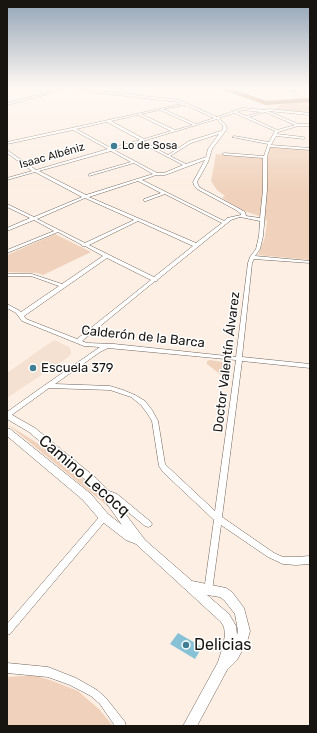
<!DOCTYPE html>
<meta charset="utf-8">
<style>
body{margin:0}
#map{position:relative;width:317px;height:733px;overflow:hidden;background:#fdefe4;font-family:Rubik,sans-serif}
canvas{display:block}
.frame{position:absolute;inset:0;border:8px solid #181410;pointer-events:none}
</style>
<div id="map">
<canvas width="317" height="733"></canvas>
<div class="frame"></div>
</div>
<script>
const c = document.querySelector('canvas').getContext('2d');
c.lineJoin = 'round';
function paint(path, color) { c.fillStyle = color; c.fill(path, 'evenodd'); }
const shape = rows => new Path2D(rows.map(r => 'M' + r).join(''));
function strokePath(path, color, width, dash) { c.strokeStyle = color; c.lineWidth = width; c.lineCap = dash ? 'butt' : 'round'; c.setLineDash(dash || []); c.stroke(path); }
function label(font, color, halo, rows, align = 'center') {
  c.font = font + ' Rubik,sans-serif'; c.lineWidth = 3; c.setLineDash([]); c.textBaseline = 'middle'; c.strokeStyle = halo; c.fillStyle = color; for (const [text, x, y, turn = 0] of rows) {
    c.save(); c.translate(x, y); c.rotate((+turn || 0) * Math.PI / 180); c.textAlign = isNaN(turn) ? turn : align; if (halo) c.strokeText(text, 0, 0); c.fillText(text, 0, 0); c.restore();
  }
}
paint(shape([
 [54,340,69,347,71,350,71,354,67,358,7,398,7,373]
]), '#f5e1d2');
paint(shape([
 [310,101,310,110,307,112,275,110,281,103],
 [273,147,310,150,310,260,258,255,265,237,267,221,259,216,241,210,222,198,225,196,217,190,211,181,216,154,268,158,269,148],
 [55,234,91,252,43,275,37,273,7,272,7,255],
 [210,360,227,363,229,367,227,374,221,375,207,364,207,361],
 [7,424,45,448,99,492,111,509],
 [21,676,36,676,50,680,78,691,99,709,113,726,7,726,7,677]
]), '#f0d2bc');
paint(shape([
 [214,87,225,87,239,91,266,101,310,98,310,102,266,105,214,87]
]), '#b48b6b');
paint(shape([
 [178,633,202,647,195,659,170,644]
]), '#87c1d6');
const minor = shape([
 [67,87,179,100,217,117,243,108,265,110,269,109,310,113,310,115,268,111,298,124,310,124,310,126,298,126,278,132,277,134,303,137,305,138,304,139,276,136,271,145,310,148,310,150,270,147,267,157,267,190,263,236,260,249,255,256,310,261,310,263,254,259,252,263,242,357,310,364,310,368,242,361,222,517,274,553,283,557,296,557,310,556,310,564,296,565,283,564,268,557,221,525,212,591,211,594,208,595,205,594,204,591,214,520,163,472,159,466,152,421,147,413,141,405,131,397,110,390,49,388,9,417,7,417,7,412,45,385,100,347,84,346,22,321,16,313,7,308,7,304,20,311,21,312,59,286,31,276,7,276,7,274,32,274,62,284,103,256,85,246,82,246,82,245,58,232,7,253,7,250,54,231,34,220,7,231,7,228,30,218,7,207,7,204,34,217,82,197,35,172,7,180,7,178,32,171,7,153,7,150,36,170,108,149,73,130,7,144,7,142,182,104,178,102,66,89,7,105,7,103,67,87],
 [185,105,214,118,196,124,163,109,185,105],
 [160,110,193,125,175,130,141,114,160,110],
 [243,110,261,112,246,116,237,112,243,110],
 [265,112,295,125,277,130,249,117,265,112],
 [234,113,275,131,269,142,234,136,232,137,268,144,264,156,224,153,222,154,224,155,263,158,263,190,260,218,246,216,245,212,238,208,199,187,197,182,208,162,212,149,227,129,226,125,219,118,234,113],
 [138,115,171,131,144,139,111,121,138,115],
 [217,119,223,126,223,129,221,131,189,141,168,155,143,141,217,119],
 [107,122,140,140,111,148,76,129,107,122],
 [219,134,208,149,206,157,186,164,170,156,191,143,219,134],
 [139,142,183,165,164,173,157,173,114,150,139,142],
 [111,151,131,162,89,174,89,176,134,163,153,174,86,195,39,171,111,151],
 [205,160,193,182,194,185,197,189,236,210,241,214,241,215,227,218,224,221,142,180,156,175,165,175,205,160],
 [138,181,161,193,144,199,144,201,146,201,165,194,222,223,196,243,89,197,138,181],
 [85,198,134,220,85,243,37,219,85,198],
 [240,217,260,221,259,236,256,249,250,257,248,263,236,357,114,344,87,343,82,341,155,281,157,281,157,280,231,220,240,217],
 [138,221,193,246,154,277,89,245,138,221],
 [107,258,151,280,77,339,26,319,24,316,107,258],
 [108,348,236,360,215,511,169,468,165,464,158,421,152,410,145,401,135,395,123,390,110,386,55,384,100,352,108,348],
 [286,87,289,87,301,97,301,99,299,99,286,87],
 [104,489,117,494,151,522,152,524,151,526,148,527,145,526,111,498,101,494,100,492,101,490,104,489],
 [104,514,107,515,108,517,107,519,10,634,7,635,7,624,101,515,104,514],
 [7,663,48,667,76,678,97,690,106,698,125,722,126,726,115,726,100,704,91,696,70,685,48,677,7,673,7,663]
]);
const tertiary = shape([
 [7,412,35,428,96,478,106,488,145,540,192,581,226,588,232,592,244,608,250,631,247,642,237,660,227,670,197,726,183,726,218,662,223,646,225,635,224,627,221,622,136,544,126,540,100,520,83,500,7,436,7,428,10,429,91,494,108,514,122,525,100,494,90,484,29,432,7,419,7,412],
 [207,595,220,597,224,600,235,614,238,631,237,635,236,626,229,614,207,595]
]);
strokePath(minor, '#70645b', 1);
strokePath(tertiary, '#70645b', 1);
paint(minor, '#fff');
paint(tertiary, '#fff');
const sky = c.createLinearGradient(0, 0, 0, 190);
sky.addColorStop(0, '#93a4b6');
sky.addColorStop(0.46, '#fef8f3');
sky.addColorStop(1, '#fef8f300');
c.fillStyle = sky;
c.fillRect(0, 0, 317, 190);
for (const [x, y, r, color] of [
 [114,146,4,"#407e93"],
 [33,368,4,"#407e93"],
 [186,645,4,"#407e93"]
]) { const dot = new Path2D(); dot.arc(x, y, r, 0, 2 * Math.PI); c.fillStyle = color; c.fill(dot); strokePath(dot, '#fff', 1.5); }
label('11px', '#181410', '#fff', [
 ["Lo de Sosa",122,146]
], 'left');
label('11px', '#181410', '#fff', [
 ["Isaac Albéniz",52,156,-16]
]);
label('13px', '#181410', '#fff', [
 ["Calderón de la Barca",143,337,6],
 ["Doctor Valentín Álvarez",227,362,-83]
]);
label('13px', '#181410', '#fff', [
 ["Escuela 379",41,368]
], 'left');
label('16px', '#181410', '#fff', [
 ["Camino Lecocq",84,476,41]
]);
label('16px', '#181410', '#fff', [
 ["Delicias",194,645]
], 'left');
</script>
